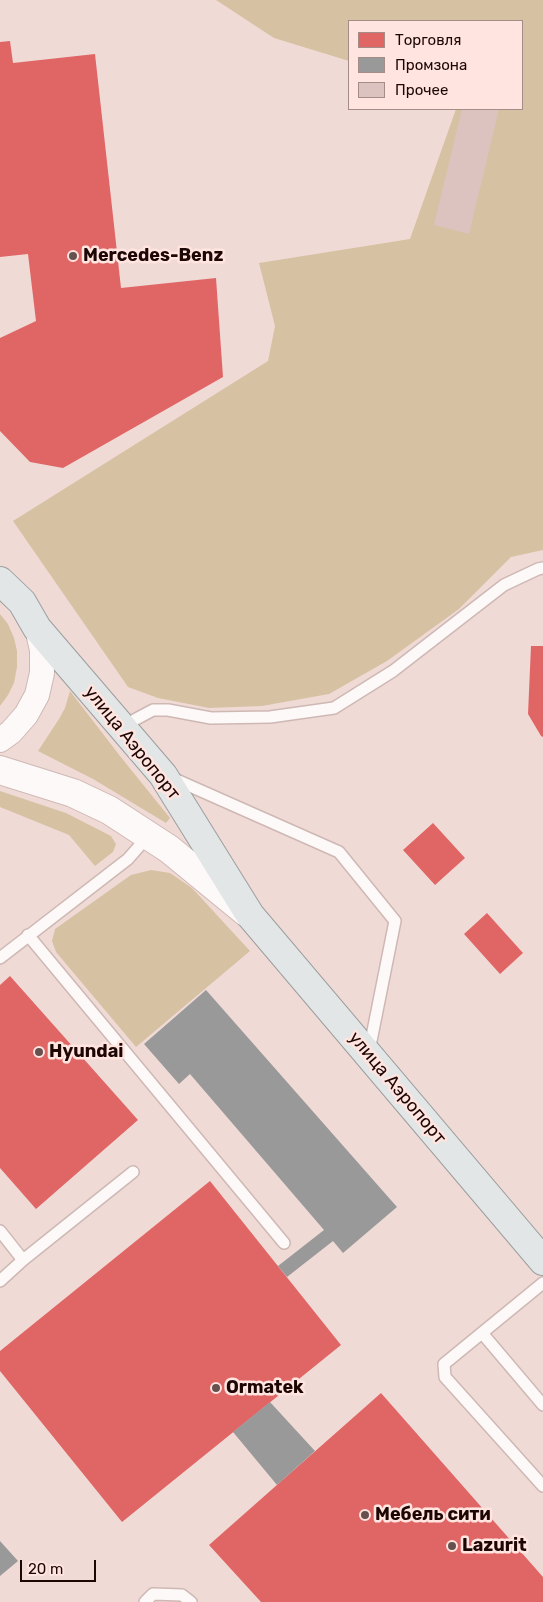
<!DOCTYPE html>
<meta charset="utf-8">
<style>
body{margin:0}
#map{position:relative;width:543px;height:1602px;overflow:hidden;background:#f0dad6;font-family:Rubik,sans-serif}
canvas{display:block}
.legend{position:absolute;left:348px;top:20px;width:175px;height:90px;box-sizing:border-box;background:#ffe4df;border:1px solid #a48c88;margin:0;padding:6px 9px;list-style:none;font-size:15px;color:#1c0705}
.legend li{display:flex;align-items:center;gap:10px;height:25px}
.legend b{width:25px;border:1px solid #a48c88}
.scale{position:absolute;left:20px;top:1560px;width:76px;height:22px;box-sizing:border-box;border:2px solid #1c0705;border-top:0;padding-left:6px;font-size:15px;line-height:18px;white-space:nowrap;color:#1c0705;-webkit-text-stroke:4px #ffe4df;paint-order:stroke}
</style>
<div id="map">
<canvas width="543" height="1602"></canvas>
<ul class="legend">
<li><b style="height:14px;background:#e06666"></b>Торговля</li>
<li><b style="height:14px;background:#999"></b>Промзона</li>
<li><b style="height:14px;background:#dcc3bf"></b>Прочее</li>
</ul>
<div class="scale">20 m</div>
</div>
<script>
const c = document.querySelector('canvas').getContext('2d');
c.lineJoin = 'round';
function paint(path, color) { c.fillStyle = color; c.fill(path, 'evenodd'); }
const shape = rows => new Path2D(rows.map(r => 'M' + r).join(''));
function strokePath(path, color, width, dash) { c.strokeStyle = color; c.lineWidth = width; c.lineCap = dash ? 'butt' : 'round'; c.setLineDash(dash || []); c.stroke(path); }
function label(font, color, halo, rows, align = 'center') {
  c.font = font + ' Rubik,sans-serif'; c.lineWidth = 5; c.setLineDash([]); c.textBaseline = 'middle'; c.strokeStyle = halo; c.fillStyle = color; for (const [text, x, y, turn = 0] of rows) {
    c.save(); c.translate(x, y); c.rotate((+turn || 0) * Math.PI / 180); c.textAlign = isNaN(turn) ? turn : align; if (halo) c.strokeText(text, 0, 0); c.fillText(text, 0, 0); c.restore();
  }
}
paint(shape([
 [216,0,543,0,543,550,511,557,459,609,387,661,329,694,262,706,209,708,158,698,128,687,13,521,268,361,275,326,259,263,410,239,456,109,522,109,522,21,349,21,349,61,274,38],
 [0,614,8,624,14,638,17,651,17,667,14,683,8,695,0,706],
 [70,691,120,756,170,818,166,823,93,779,38,751,59,719,65,708],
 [0,791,66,813,111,836,116,844,113,852,95,866,69,835,0,807],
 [151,870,170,873,192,888,250,951,136,1047,56,952,52,941,55,929,131,875]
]), '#d6c1a3');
paint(shape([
 [10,41,13,63,95,54,121,288,216,278,223,377,63,468,30,462,0,431,0,338,36,321,28,254,0,257,0,42],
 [531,646,543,646,543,737,541,736,528,714],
 [433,823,465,858,435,885,403,850],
 [487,913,523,953,500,974,464,934],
 [10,976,138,1120,36,1209,0,1168,0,985],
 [210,1181,341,1345,122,1522,0,1371,0,1351],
 [381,1393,543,1577,543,1602,261,1602,209,1545]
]), '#e06666');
paint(shape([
 [206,990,397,1207,343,1253,333,1241,287,1277,278,1266,324,1230,190,1074,179,1084,144,1044],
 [270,1402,315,1451,277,1485,233,1432],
 [0,1541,18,1561,0,1576]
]), '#999');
paint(shape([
 [462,109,499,109,469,234,434,225]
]), '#dcc3bf');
const lane = shape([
 [123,726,153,710,168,710,211,718,270,717,334,708,393,671,504,585,538,569,543,568],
 [172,778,339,852,395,921,369,1051],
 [28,935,284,1243],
 [0,958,128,859,149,835],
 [0,1231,23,1260,0,1281],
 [23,1260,133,1172],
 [543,1283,444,1364,445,1377,543,1486],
 [482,1333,543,1405],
 [145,1602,153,1594,182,1595,191,1602]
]);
const street = shape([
 [0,740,11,732,26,715,37,695,42,673,42,650,37,628]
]);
const secondary = shape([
 [0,770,73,793,109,810,169,849,247,913]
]);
const primary = shape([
 [0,581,22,602,37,628,163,775,250,915,543,1261]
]);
strokePath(lane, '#ceb8b4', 14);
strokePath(street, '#ceb8b4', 26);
strokePath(secondary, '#ceb8b4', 30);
strokePath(primary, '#9c9e9e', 30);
strokePath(lane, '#fdf9f9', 11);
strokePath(street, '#fdf9f9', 24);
strokePath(secondary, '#fdf9f9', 28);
strokePath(primary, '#e2e6e7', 28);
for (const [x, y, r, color] of [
 [73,256,5,"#66514e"],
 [39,1052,5,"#66514e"],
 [216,1388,5,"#66514e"],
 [365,1515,5,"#66514e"],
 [452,1546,5,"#66514e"]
]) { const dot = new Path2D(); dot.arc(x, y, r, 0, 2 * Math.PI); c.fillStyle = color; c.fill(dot); strokePath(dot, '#ffe4df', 2); }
label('bold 18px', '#1c0705', '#ffe4df', [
 ["Mercedes-Benz",83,256],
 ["Hyundai",49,1052],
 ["Ormatek",226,1388],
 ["Мебель сити",375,1515],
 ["Lazurit",462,1546]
], 'left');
label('18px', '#1c0705', '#ffe4df', [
 ["улица Аэропорт",132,743,51],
 ["улица Аэропорт",397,1088,50]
]);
</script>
